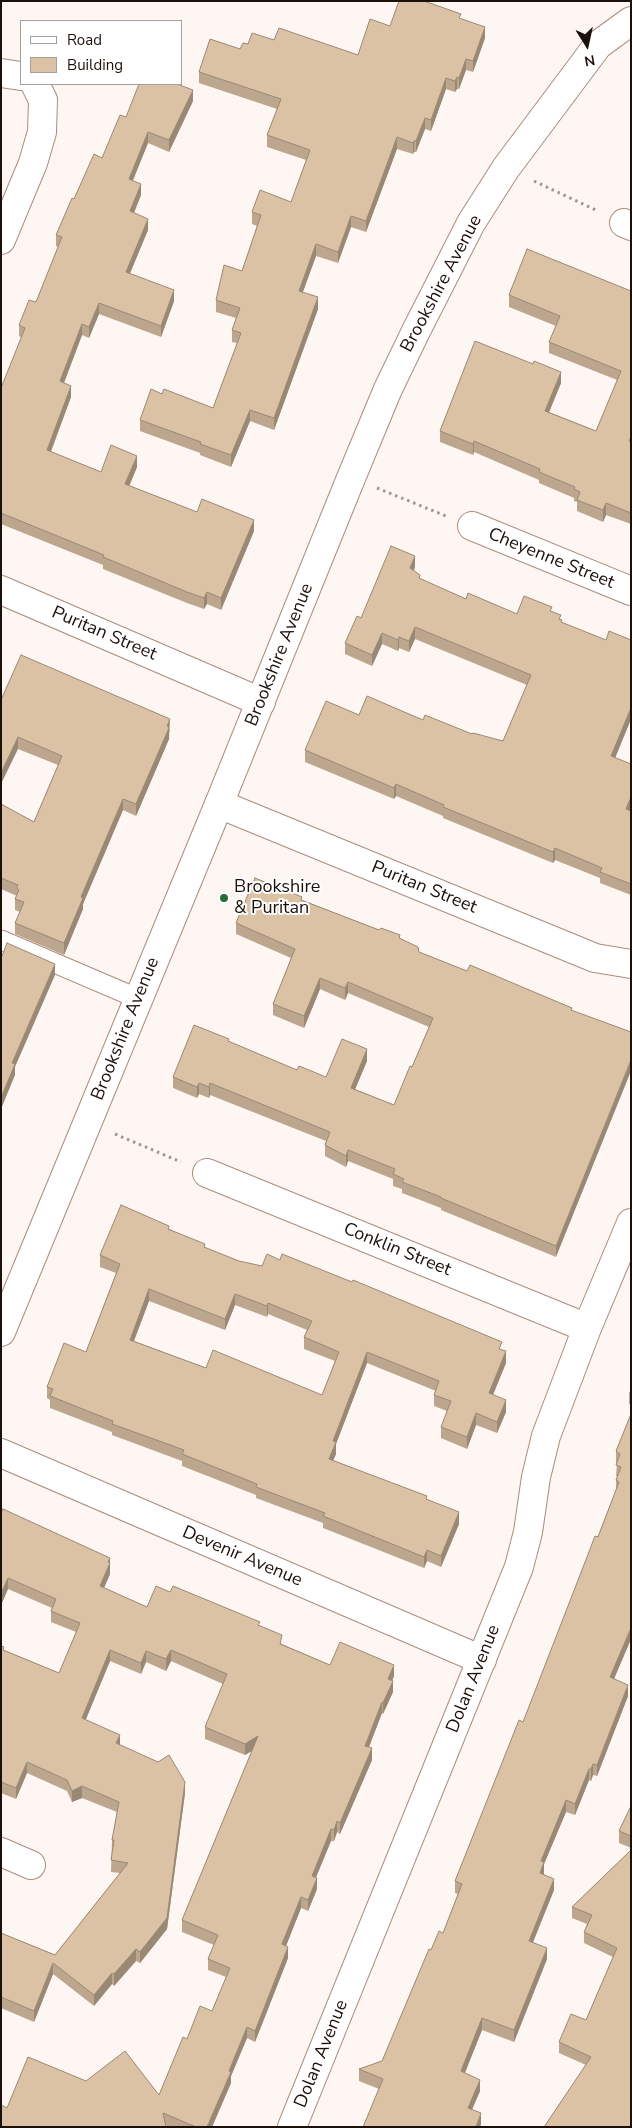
<!DOCTYPE html>
<style>
body{margin:0}
#map{position:relative;width:632px;height:2128px;overflow:hidden;background:#fef6f3;font-family:"Nunito Sans",sans-serif}
canvas{display:block}
.frame{position:absolute;inset:0;border:2px solid #1c100b;pointer-events:none}
.legend{position:absolute;left:20px;top:20px;width:162px;height:65px;box-sizing:border-box;background:#fff;border:1px solid #a49f9d;margin:0;padding:6px 9px;list-style:none;font-size:15px;color:#1c100b}
.legend li{display:flex;align-items:center;gap:10px;height:25px}
.legend b{width:25px;border:1px solid #a49f9d}
.north{position:absolute;left:562px;top:20px;width:50px;height:50px;-webkit-text-stroke:4px #fff;paint-order:stroke;rotate:170deg;font-size:14px;font-weight:700;line-height:20px;text-align:center;color:#1c100b}
.north::after{content:'';display:block;margin:auto;width:18px;height:22px;background:#1c100b;clip-path:polygon(50% 0,100% 100%,50% 72%,0 100%)}
</style>
<div id="map">
<canvas width="632" height="2128"></canvas>
<div class="frame"></div>
<ul class="legend">
<li><b style="height:6px;background:#fff"></b>Road</li>
<li><b style="height:14px;background:#dbc2a5"></b>Building</li>
</ul>
<div class="north">N</div>
</div>
<script>
const c = document.querySelector('canvas').getContext('2d');
c.lineJoin = 'round';
const shape = rows => new Path2D(rows.map(r => 'M' + r).join(''));
function strokePath(path, color, width, dash) { c.strokeStyle = color; c.lineWidth = width; c.lineCap = dash ? 'butt' : 'round'; c.setLineDash(dash || []); c.stroke(path); }
function paint(path, color) { c.fillStyle = color; c.fill(path, 'evenodd'); }
function label(font, color, halo, rows, align = 'center') {
  c.font = font + ' "Nunito Sans",sans-serif'; c.lineWidth = 4; c.setLineDash([]); c.textBaseline = 'middle'; c.strokeStyle = halo; c.fillStyle = color; for (const [text, x, y, turn = 0] of rows) {
    c.save(); c.translate(x, y); c.rotate((+turn || 0) * Math.PI / 180); c.textAlign = isNaN(turn) ? turn : align; if (halo) c.strokeText(text, 0, 0); c.fillText(text, 0, 0); c.restore();
  }
}
const lane = shape([
 [1,940,139,999]
]);
const street = shape([
 [1,73,21,76],
 [624,223,631,226],
 [1,240,33,163,42,132,43,100,35,84],
 [472,526,631,591],
 [1,590,261,702],
 [219,804,595,958,631,964],
 [207,1173,587,1328],
 [1,1453,482,1660],
 [1,1852,31,1865],
 [292,2127,519,1567,528,1532,536,1477,546,1436,587,1328,631,1223]
]);
const secondary = shape([
 [1,1332,219,804,351,478,388,389,416,331,471,223,506,168,598,45,631,21]
]);
strokePath(lane, '#ae8b7d', 21);
strokePath(street, '#ae8b7d', 30);
strokePath(secondary, '#ae8b7d', 30);
strokePath(shape([
 [534,181,598,211],
 [377,488,446,516],
 [115,1134,181,1162]
]), '#9f9692', 3, [2.5, 4]);
strokePath(lane, '#fff', 19);
strokePath(street, '#fff', 28);
strokePath(secondary, '#fff', 28);
paint(shape([
 [461,19,485,38,473,72,466,70,459,89,457,89,455,92,446,89,431,131,425,129,416,152,414,152,413,154,397,149,366,232,351,227,338,263,316,256,303,292,318,309,274,430,250,421,231,467,200,455,200,453,140,431,140,420,162,394,213,408,237,343,232,342,232,330,236,318,216,312,216,300,242,271,257,226,252,224,252,212,291,202,306,160,267,147,267,135,277,109,199,83,199,72,248,44,274,40,358,55,390,26],
 [193,101,169,152,148,143,133,180,141,195,134,213,148,230,130,273,174,301,161,337,99,314,89,338,82,335,64,383,71,397,51,452,101,472,137,467,129,486,197,512,254,531,221,610,207,604,204,609,187,603,103,569,103,565,1,524,1,388,22,338,19,336,19,325,36,302,58,247,56,246,56,235,74,199,102,158,126,117],
 [631,291,631,524,606,515,603,522,577,511,577,502,574,501,574,498,539,483,539,480,474,452,473,455,440,442,440,431,561,383,549,412,596,431,617,380,549,353,549,342,556,326,509,307,509,295],
 [415,567,414,570,420,579,466,599,517,614,552,611,561,620,562,622,631,719,615,758,631,811,631,895,600,883,600,878,555,860,553,863,443,818,443,816,396,796,394,799,305,762,305,750,359,715,423,720,472,734,503,741,527,685,415,639,409,652,399,648,398,651,382,644,372,666,345,654,345,643,361,618],
 [1,700,170,730,169,732,169,739,136,816,123,810,83,904,83,909,64,955,15,934,15,923,20,912,15,910,15,899,17,896,1,889,1,804,34,822,58,765,18,749],
 [302,900,400,938,419,952,467,971,572,1008,556,1257,441,1210,441,1208,402,1193,402,1189,393,1186,393,1179,348,1161,346,1167,325,1156,325,1145,326,1141,210,1095,209,1098,199,1094,197,1098,173,1088,173,1077,229,1042,297,1070,326,1077,367,1061,355,1089,394,1105,412,1067,429,1027,348,993,345,1000,320,989,304,1028,273,1015,273,1004,291,958,236,934,236,923],
 [169,1229,205,1248,239,1261,502,1350,506,1363,493,1395,506,1412,497,1433,476,1425,467,1449,441,1438,441,1427,447,1411,434,1406,434,1395,436,1391,367,1363,336,1444,336,1454,333,1460,427,1499,459,1524,441,1567,427,1561,424,1568,323,1528,323,1523,256,1498,256,1495,182,1466,182,1461,112,1435,112,1432,50,1408,50,1400,47,1398,47,1387,86,1352,116,1273,100,1267,100,1255],
 [149,1301,225,1330,235,1305,267,1317,268,1314,307,1330,304,1337,304,1349,335,1361,322,1395,206,1368,134,1341],
 [631,1389,631,1405,629,1404,629,1393],
 [631,1414,631,1639,614,1679,628,1696,597,1776,593,1775,591,1781,589,1780,575,1815,566,1812,544,1864,544,1874,554,1890,533,1942,547,1959,514,2042,482,2030,465,2073,480,2091,472,2109,481,2124,480,2127,363,2127,379,2089,359,2081,359,2069,382,2061,431,1950,443,1933,458,1894,455,1893,455,1881,523,1722,616,1491,616,1480,617,1476,616,1476,617,1463,616,1463,616,1451],
 [1,1513,110,1558,110,1574,104,1588,147,1607,170,1592,260,1626,282,1644,330,1665,394,1676,392,1681,393,1692,383,1714,382,1713,369,1747,372,1760,340,1834,337,1832,334,1841,331,1841,316,1877,317,1889,308,1911,301,1908,286,1946,288,1958,255,2042,247,2038,231,2076,231,2083,212,2127,170,2127,165,2125,7,2108,86,2081,159,2095,187,2039,212,2011,226,1977,208,1970,208,1959,214,1945,182,1932,182,1920,252,1751,245,1755,205,1739,205,1727,223,1684,171,1661,166,1671,146,1662,141,1674,110,1661,85,1720,185,1793,167,1929,140,1963,136,1961,114,1986,112,1984,94,2006,53,1974,34,2022,1,2008,1,1933,55,1955,120,1873,111,1872,112,1840,117,1812,82,1798,72,1802,67,1791,27,1773,16,1799,1,1793,1,1646,4,1650,59,1673,76,1632,51,1622,51,1611,52,1608,8,1589,1,1605],
 [631,1806,631,1848,619,1843,619,1831],
 [631,1850,631,2127,586,2065,559,2053,559,2042,586,2020,613,1957,584,1943,584,1932,587,1924,572,1918,572,1907]
]), '#bca78e');
paint(shape([
 [485,27,485,38,473,72,473,61],
 [466,59,466,70,459,89,459,78],
 [457,77,457,89,455,92,455,81],
 [446,78,446,89,431,131,431,120],
 [193,90,193,101,169,152,169,140],
 [425,118,425,129,416,152,416,141],
 [148,132,148,143,129,190,129,179],
 [397,137,397,149,366,232,366,221],
 [414,141,414,152,413,154,413,143],
 [141,184,141,195,130,222,130,211],
 [351,216,351,227,338,263,338,252],
 [148,219,148,230,126,283,126,272],
 [316,244,316,256,299,302,299,291],
 [174,290,174,301,161,337,161,326],
 [318,297,318,309,274,430,274,418],
 [99,303,99,314,89,338,89,327],
 [82,324,82,335,60,393,60,381],
 [561,372,561,383,545,422,545,411],
 [71,386,71,397,47,461,47,450],
 [250,410,250,421,231,467,231,455],
 [474,441,474,452,473,455,473,444],
 [137,456,137,467,125,496,125,484],
 [606,503,606,515,603,522,603,510],
 [254,520,254,531,221,610,221,598],
 [415,556,415,567,410,579,410,568],
 [207,592,207,604,204,609,204,598],
 [415,627,415,639,409,652,409,641],
 [382,633,382,644,372,666,372,655],
 [399,637,399,648,398,651,398,640],
 [631,708,631,719,611,768,611,756],
 [170,719,169,739,136,816,136,804],
 [18,737,18,749,1,784,1,773],
 [396,784,396,796,394,799,394,788],
 [631,797,631,809,626,820,626,809],
 [123,799,123,810,83,904,83,909,64,955,64,943,81,897],
 [555,848,555,860,553,863,553,852],
 [55,964,55,975,15,1067,15,1075,1,1109,1,1098,12,1063],
 [320,978,320,989,304,1028,304,1016],
 [348,982,348,993,345,1000,345,988],
 [367,1049,367,1061,351,1099,351,1088],
 [631,1060,631,1071,556,1257,556,1246],
 [199,1083,199,1094,197,1098,197,1087],
 [210,1083,210,1095,209,1098,209,1087],
 [348,1150,348,1161,346,1167,346,1156],
 [149,1289,149,1301,130,1351,130,1340],
 [235,1294,235,1305,225,1330,225,1319],
 [268,1303,268,1314,267,1317,267,1306],
 [506,1351,506,1363,489,1404,489,1393],
 [367,1352,367,1363,336,1444,336,1454,329,1470,329,1459,333,1441],
 [506,1400,506,1412,497,1433,497,1422],
 [476,1413,476,1425,467,1449,467,1437],
 [459,1512,459,1524,441,1567,441,1556],
 [427,1550,427,1561,424,1568,424,1557],
 [110,1558,110,1574,100,1597,100,1586],
 [8,1578,8,1589,1,1605,1,1594],
 [631,1628,631,1639,610,1688,610,1677],
 [110,1650,110,1661,82,1729,82,1718],
 [171,1650,171,1661,166,1671,166,1659],
 [146,1651,146,1662,141,1674,141,1663],
 [394,1665,394,1676,388,1690,388,1679],
 [393,1681,393,1692,383,1714,383,1703],
 [628,1685,628,1696,597,1776,597,1765],
 [382,1702,382,1713,365,1757,365,1746],
 [120,1735,120,1746,116,1743],
 [258,1736,258,1747,245,1755,245,1744],
 [372,1748,372,1760,340,1834,340,1823],
 [27,1762,27,1773,16,1799,16,1788],
 [593,1764,593,1775,591,1781,591,1769],
 [589,1769,589,1780,575,1815,575,1804],
 [185,1782,185,1793,167,1929,140,1963,140,1952],
 [82,1786,82,1798,72,1802,72,1791],
 [566,1800,566,1812,544,1864,544,1873,540,1884,540,1873,541,1861],
 [337,1821,337,1832,334,1841,334,1830],
 [331,1829,331,1841,312,1887,312,1876],
 [317,1878,317,1889,308,1911,308,1900],
 [554,1879,554,1890,529,1952,529,1941],
 [301,1897,301,1908,282,1956,282,1944],
 [288,1947,288,1958,255,2042,255,2031],
 [547,1948,547,1959,514,2042,514,2030],
 [136,1949,136,1961,114,1986,114,1974],
 [53,1963,53,1974,34,2022,34,2011],
 [112,1973,112,1984,94,2006,94,1995],
 [482,2018,482,2030,461,2082,461,2071],
 [247,2027,247,2038,231,2076,231,2083,212,2127,207,2127,229,2071],
 [480,2080,480,2091,468,2119,468,2108],
 [481,2113,481,2124,480,2127,476,2127]
]), '#998874');
const building = shape([
 [399,1,424,1,461,14,459,18,485,27,473,61,466,59,459,78,457,77,455,81,446,78,431,120,425,118,416,141,414,141,413,143,397,137,366,221,351,216,338,252,316,244,299,291,318,297,274,418,250,410,231,455,200,444,201,442,140,420,151,389,162,394,164,389,213,408,241,333,232,330,240,308,216,300,224,265,242,271,261,215,252,212,260,190,291,202,310,150,267,135,281,99,199,72,210,39,240,49,243,43,248,44,252,33,274,40,279,28,358,55,370,19,390,26,399,1],
 [139,84,177,84,193,90,169,140,148,132,129,179,141,184,130,211,148,219,126,272,174,290,161,326,99,303,89,327,82,324,60,381,71,386,47,450,101,472,111,445,137,456,125,484,197,512,202,499,254,520,221,598,207,592,204,598,187,592,103,557,104,555,1,513,1,388,25,328,19,325,29,300,36,302,62,237,56,235,72,198,74,199,94,154,102,158,120,115,126,117,139,84],
 [527,249,631,291,631,437,629,441,631,442,631,513,606,503,603,510,577,500,580,492,574,489,575,487,539,472,540,469,474,441,473,444,440,431,475,341,533,364,534,361,561,372,545,411,596,431,621,371,549,342,560,316,509,295,527,249],
 [391,546,415,556,410,568,420,575,419,578,466,599,468,593,517,614,524,596,552,607,550,611,561,615,559,619,562,620,561,622,606,640,609,631,631,640,631,708,611,756,631,764,631,797,626,809,631,811,631,884,600,872,602,868,555,848,553,852,443,807,444,805,396,784,394,788,305,750,326,701,359,715,367,696,423,720,425,715,472,734,473,733,503,741,531,675,415,627,409,641,399,637,398,640,382,633,372,655,345,643,357,616,361,618,391,546],
 [21,655,170,719,167,726,169,728,136,804,123,799,81,897,83,898,64,943,15,923,24,902,15,899,19,890,17,888,18,885,1,878,1,804,34,822,62,756,18,737,1,773,1,700,21,655],
 [255,878,302,897,301,900,379,930,381,928,400,935,399,938,418,947,419,952,467,971,470,965,572,1008,571,1010,631,1032,631,1060,556,1246,441,1198,441,1197,402,1182,404,1179,393,1174,395,1169,348,1150,346,1156,325,1145,330,1132,210,1083,209,1087,199,1083,197,1087,173,1077,194,1025,229,1039,228,1041,297,1070,299,1066,326,1077,342,1039,367,1049,351,1088,394,1105,410,1066,412,1067,433,1018,348,982,345,988,320,978,304,1016,273,1004,295,949,236,923,255,878],
 [7,943,55,964,12,1063,15,1064,1,1098,1,955,2,956,7,943],
 [121,1205,169,1226,168,1229,205,1244,204,1247,239,1261,262,1266,267,1254,280,1260,282,1254,352,1282,353,1280,502,1342,499,1349,506,1351,489,1393,506,1400,497,1422,476,1413,467,1437,441,1427,451,1401,434,1395,439,1381,367,1352,333,1441,336,1442,329,1459,427,1496,426,1499,459,1512,441,1556,427,1550,424,1557,323,1516,325,1513,256,1487,257,1484,182,1454,184,1450,112,1424,113,1421,50,1396,53,1389,47,1387,64,1343,86,1352,120,1264,100,1255,121,1205],
 [149,1289,225,1319,235,1294,267,1306,268,1303,312,1321,304,1337,339,1352,322,1395,213,1350,206,1368,130,1340,149,1289],
 [631,1414,631,1628,610,1677,628,1685,597,1765,593,1764,591,1769,589,1769,575,1804,566,1800,541,1861,544,1862,540,1873,554,1879,529,1941,547,1948,514,2030,482,2018,461,2071,480,2080,468,2108,481,2113,476,2127,363,2127,383,2079,359,2069,382,2061,429,1949,431,1950,439,1931,443,1933,462,1884,455,1881,519,1720,523,1722,587,1557,595,1536,598,1537,619,1482,616,1480,621,1467,616,1465,620,1454,616,1451,631,1414],
 [3,1509,110,1558,108,1562,110,1563,100,1586,147,1607,156,1586,170,1592,173,1586,260,1622,258,1625,282,1635,280,1644,330,1665,340,1642,394,1665,388,1679,393,1681,383,1703,382,1702,365,1746,372,1748,340,1823,337,1821,334,1830,331,1829,312,1876,317,1878,308,1900,301,1897,282,1944,288,1947,255,2031,247,2027,229,2071,231,2072,207,2127,196,2127,163,2113,166,2127,1,2127,1,2105,7,2108,28,2057,86,2081,125,2051,159,2095,183,2037,187,2039,200,2006,212,2011,230,1968,208,1959,218,1935,182,1920,258,1736,245,1744,205,1727,227,1674,171,1650,166,1659,146,1651,141,1663,110,1650,82,1718,120,1735,116,1743,158,1762,169,1755,185,1782,167,1918,140,1952,136,1949,114,1974,112,1973,94,1995,53,1963,34,2011,1,1997,1,1933,55,1955,128,1863,111,1860,114,1840,112,1840,119,1802,82,1786,72,1791,67,1780,27,1762,16,1788,1,1782,1,1646,4,1647,3,1650,59,1673,80,1623,51,1611,56,1599,8,1578,1,1594,1,1513,3,1509],
 [631,1806,631,1836,619,1831,631,1806],
 [631,1850,631,2127,544,2127,591,2057,559,2042,571,2014,586,2020,617,1948,584,1932,592,1915,572,1907,631,1850]
]);
paint(building, '#dbc2a5');
strokePath(building, '#998874', 1);
for (const [x, y, r, color] of [
 [224,898,5,"#266d3a"]
]) { const dot = new Path2D(); dot.arc(x, y, r, 0, 2 * Math.PI); c.fillStyle = color; c.fill(dot); strokePath(dot, '#fff', 2); }
label('18px', '#1c100b', '#fff', [
 ["Brookshire Avenue",442,284,-62],
 ["Cheyenne Street",551,559,22],
 ["Puritan Street",104,634,23],
 ["Brookshire Avenue",280,655,-68],
 ["Puritan Street",424,888,22],
 ["Brookshire Avenue",126,1029,-68],
 ["Conklin Street",397,1250,22],
 ["Devenir Avenue",242,1557,23],
 ["Dolan Avenue",474,1679,-68],
 ["Dolan Avenue",322,2054,-68]
]);
label('18px', '#1c100b', '#fff', [
 ["Brookshire",234,888],
 ["& Puritan",234,909]
], 'left');
</script>
